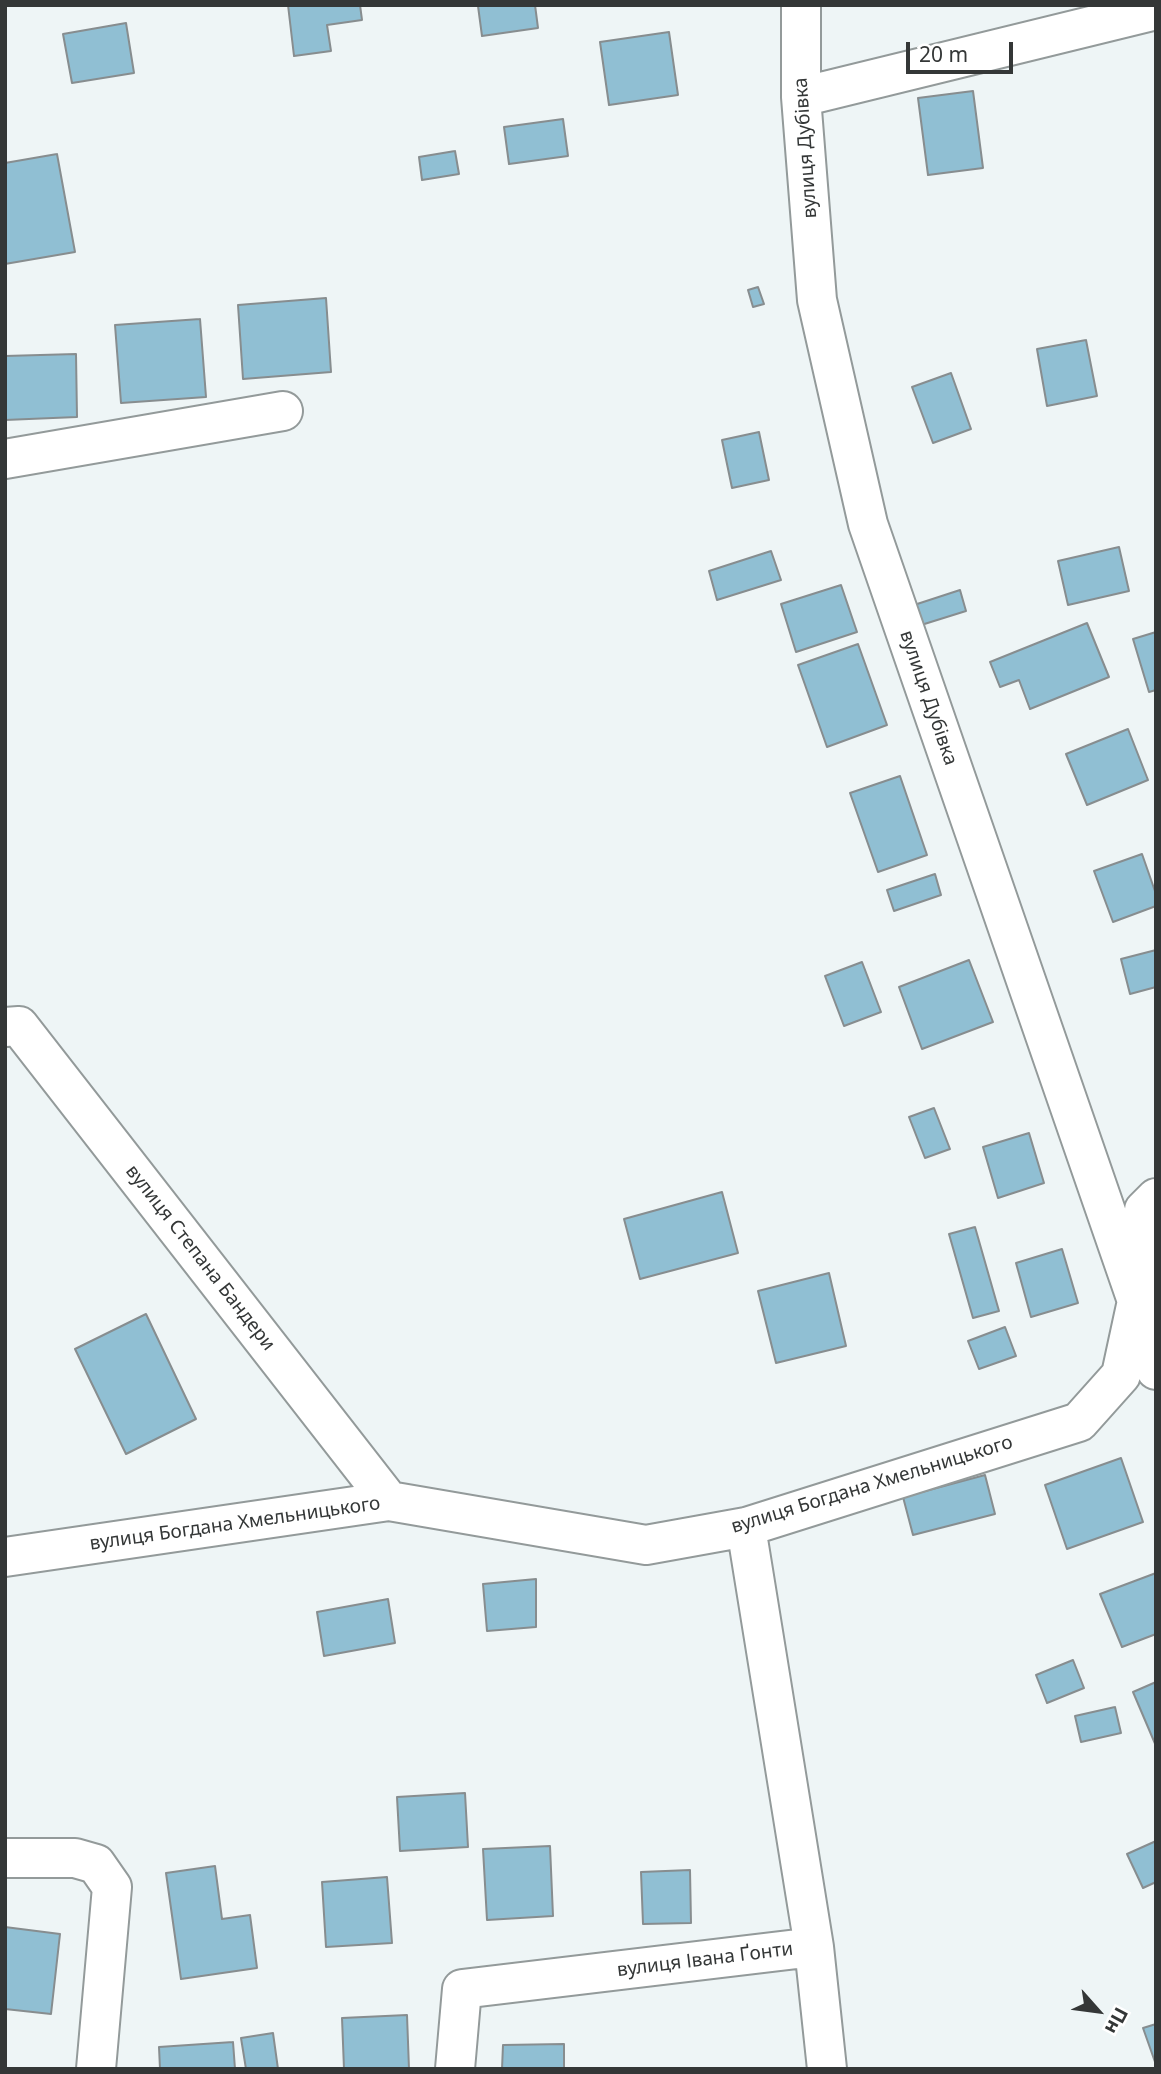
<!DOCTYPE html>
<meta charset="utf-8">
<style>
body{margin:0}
#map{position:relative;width:1161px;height:2074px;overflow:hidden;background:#eef5f6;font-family:"Noto Sans",sans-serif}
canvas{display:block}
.frame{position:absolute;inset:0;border:7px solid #343737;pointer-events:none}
.north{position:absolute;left:1063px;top:1976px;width:70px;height:70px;-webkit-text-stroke:5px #fff;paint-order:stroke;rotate:118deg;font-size:19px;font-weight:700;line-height:28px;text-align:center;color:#343737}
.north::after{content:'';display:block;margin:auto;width:24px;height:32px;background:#343737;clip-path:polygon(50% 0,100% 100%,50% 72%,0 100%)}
.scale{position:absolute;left:906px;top:42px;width:107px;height:32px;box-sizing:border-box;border:4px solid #343737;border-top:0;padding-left:9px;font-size:21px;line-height:24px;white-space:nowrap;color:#343737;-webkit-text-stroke:5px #fff;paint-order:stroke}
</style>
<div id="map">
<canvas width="1161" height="2074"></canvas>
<div class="frame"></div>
<div class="north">Пн</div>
<div class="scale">20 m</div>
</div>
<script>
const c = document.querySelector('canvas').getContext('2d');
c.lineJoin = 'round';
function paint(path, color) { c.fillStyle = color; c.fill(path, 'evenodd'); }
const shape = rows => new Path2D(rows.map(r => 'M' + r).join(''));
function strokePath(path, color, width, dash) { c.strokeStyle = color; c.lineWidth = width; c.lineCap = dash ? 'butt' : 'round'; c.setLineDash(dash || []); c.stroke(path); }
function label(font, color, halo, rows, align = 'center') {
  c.font = font + ' "Noto Sans",sans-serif'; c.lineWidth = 5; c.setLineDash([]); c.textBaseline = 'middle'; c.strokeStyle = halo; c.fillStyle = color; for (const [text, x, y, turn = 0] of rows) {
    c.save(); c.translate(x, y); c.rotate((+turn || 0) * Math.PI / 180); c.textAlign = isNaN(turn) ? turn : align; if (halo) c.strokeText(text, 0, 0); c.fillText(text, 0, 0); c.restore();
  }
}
const building = shape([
 [288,5,360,5,362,20,327,25,331,51,294,56,288,5],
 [487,5,535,5,538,28,482,36,478,6,487,5],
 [126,23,134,73,72,83,63,34,126,23],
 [669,32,678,95,609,105,600,42,669,32],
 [973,91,983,168,928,175,918,98,973,91],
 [563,119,568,156,509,164,504,127,563,119],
 [455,151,459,174,422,180,419,157,455,151],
 [57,154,75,252,5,264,5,163,57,154],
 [758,287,764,304,753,307,748,290,758,287],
 [326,298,331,372,243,379,238,305,326,298],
 [200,319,206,397,121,403,115,325,200,319],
 [1086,340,1097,396,1047,406,1037,349,1086,340],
 [76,354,77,417,5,420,5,356,76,354],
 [951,373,971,429,933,443,912,387,951,373],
 [759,432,769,480,732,488,722,440,759,432],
 [1119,547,1129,591,1068,605,1058,561,1119,547],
 [771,551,781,580,717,600,709,571,771,551],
 [841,585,857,632,796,652,781,604,841,585],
 [960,590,966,611,918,626,911,606,960,590],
 [1087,623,1109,677,1030,709,1019,680,1000,687,990,662,1087,623],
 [1156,632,1156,690,1149,692,1133,639,1156,632],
 [858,644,887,725,827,747,798,665,858,644],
 [1128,729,1148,780,1087,805,1066,754,1128,729],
 [900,776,927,855,878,872,850,793,900,776],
 [1142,854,1156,894,1156,906,1113,922,1094,871,1142,854],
 [935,874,941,895,894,911,887,890,935,874],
 [1156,950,1156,987,1130,994,1121,959,1156,950],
 [969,960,993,1022,922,1049,899,987,969,960],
 [862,962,881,1012,844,1026,825,976,862,962],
 [934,1108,950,1149,925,1158,909,1117,934,1108],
 [1029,1133,1044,1183,998,1198,983,1147,1029,1133],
 [722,1192,738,1253,640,1279,624,1219,722,1192],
 [975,1227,999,1311,973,1318,949,1234,975,1227],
 [1062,1249,1078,1303,1031,1317,1016,1263,1062,1249],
 [829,1273,846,1346,776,1363,758,1291,829,1273],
 [146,1314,196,1419,126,1454,75,1349,146,1314],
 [1005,1327,1016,1356,979,1369,968,1341,1005,1327],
 [1121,1458,1143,1522,1067,1549,1045,1485,1121,1458],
 [985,1475,995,1514,913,1535,903,1497,985,1475],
 [1156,1573,1156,1634,1122,1647,1100,1594,1156,1573],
 [536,1579,536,1627,487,1631,483,1584,536,1579],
 [388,1599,395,1643,324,1656,317,1612,388,1599],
 [1073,1660,1084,1688,1047,1703,1036,1675,1073,1660],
 [1156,1682,1156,1746,1133,1692,1156,1682],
 [1115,1707,1121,1733,1081,1742,1075,1716,1115,1707],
 [465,1793,468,1847,400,1851,397,1797,465,1793],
 [1156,1841,1156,1882,1143,1888,1127,1854,1156,1841],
 [550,1846,553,1916,487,1920,483,1849,550,1846],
 [215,1866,222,1919,250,1915,257,1968,181,1979,166,1873,215,1866],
 [690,1870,691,1923,643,1924,641,1872,690,1870],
 [387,1877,392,1943,326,1947,322,1882,387,1877],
 [5,1927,60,1934,51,2014,5,2009,5,1927],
 [407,2015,409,2069,344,2069,342,2018,407,2015],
 [1156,2024,1156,2062,1155,2062,1143,2028,1156,2024],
 [273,2033,278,2069,246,2069,241,2038,273,2033],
 [233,2042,235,2069,160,2069,159,2047,233,2042],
 [564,2044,564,2069,502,2069,503,2045,564,2044]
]);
paint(building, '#90bfd3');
strokePath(building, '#878d8f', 2);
const minor = shape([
 [801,5,801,97,817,300,868,524,1137,1301,1156,1370],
 [801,97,1156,10],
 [5,459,283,411],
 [5,1027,19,1026,389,1501],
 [5,1557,389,1501,646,1545,746,1527,1079,1422,1121,1375,1137,1301,1144,1210,1156,1198],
 [5,1858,75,1858,96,1864,112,1887,96,2069],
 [814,1947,827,2069],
 [455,2069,462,1989,814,1947,746,1527]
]);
strokePath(minor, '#939a9a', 42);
strokePath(minor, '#fff', 38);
label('19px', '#343737', '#fff', [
 ["вулиця Дубівка",806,148,-94],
 ["вулиця Дубівка",928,698,71],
 ["вулиця Степана Бандери",200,1258,52],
 ["вулиця Богдана Хмельницького",872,1485,-17],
 ["вулиця Богдана Хмельницького",235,1524,-8],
 ["вулиця Івана Ґонти",705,1960,-7]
]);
</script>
